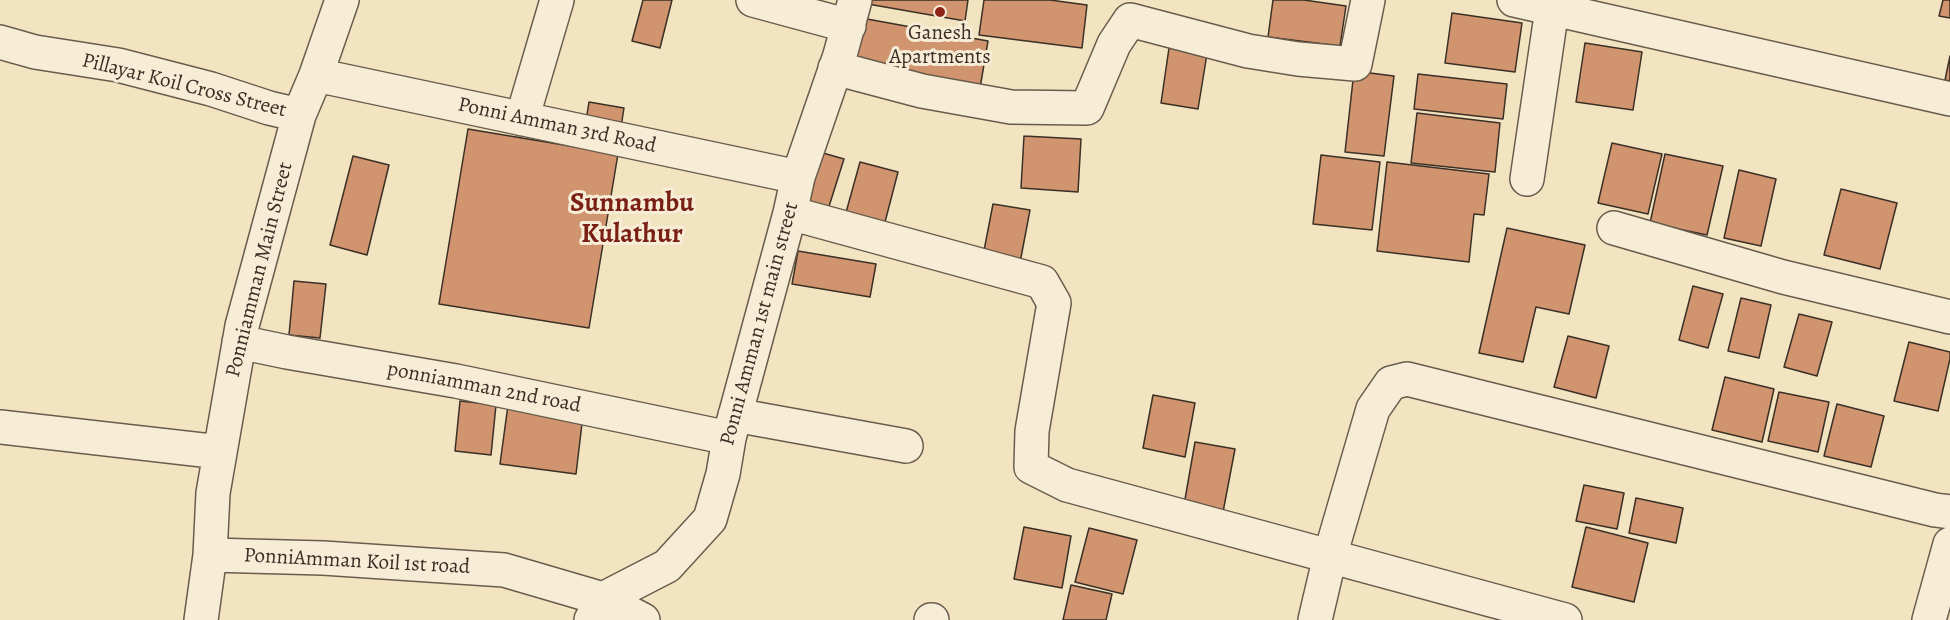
<!DOCTYPE html>
<style>
body{margin:0}
canvas{display:block;background:#f3e4c1}
</style>
<canvas width="1950" height="620"></canvas>
<script>
const c = document.querySelector('canvas').getContext('2d');
c.lineJoin = 'round';
function paint(path, color) { c.fillStyle = color; c.fill(path, 'evenodd'); }
const shape = rows => new Path2D(rows.map(r => 'M' + r).join(''));
function strokePath(path, color, width, dash) { c.strokeStyle = color; c.lineWidth = width; c.lineCap = dash ? 'butt' : 'round'; c.setLineDash(dash || []); c.stroke(path); }
function label(font, color, halo, rows, align = 'center') {
  c.font = font + ' Alegreya,serif'; c.lineWidth = 6; c.setLineDash([]); c.textBaseline = 'middle'; c.strokeStyle = halo; c.fillStyle = color; for (const [text, x, y, turn = 0] of rows) {
    c.save(); c.translate(x, y); c.rotate((+turn || 0) * Math.PI / 180); c.textAlign = isNaN(turn) ? turn : align; if (halo) c.strokeText(text, 0, 0); c.fillText(text, 0, 0); c.restore();
  }
}
const building = shape([
 [643,0,672,0,660,48,632,41,643,0],
 [862,0,968,0,965,21,862,3,862,0],
 [984,0,1050,0,1087,5,1082,48,979,35,984,0],
 [1273,0,1304,0,1346,6,1340,46,1268,37,1273,0],
 [1943,0,1950,0,1950,18,1939,16,1943,0],
 [1452,13,1522,23,1515,72,1445,63,1452,13],
 [856,17,988,41,979,94,846,70,856,17],
 [1585,43,1642,52,1633,110,1576,102,1585,43],
 [1169,48,1207,54,1198,109,1161,103,1169,48],
 [1950,56,1950,81,1945,80,1950,56],
 [1354,71,1394,76,1384,156,1345,152,1354,71],
 [1418,74,1507,84,1503,119,1414,109,1418,74],
 [589,102,624,108,621,127,586,121,589,102],
 [1417,113,1500,123,1495,172,1411,163,1417,113],
 [468,129,618,154,589,328,439,304,468,129],
 [1024,136,1081,139,1078,192,1021,188,1024,136],
 [1612,143,1662,154,1648,214,1598,203,1612,143],
 [816,151,844,159,825,219,798,210,816,151],
 [1665,154,1723,166,1707,235,1650,223,1665,154],
 [1321,155,1380,162,1372,230,1313,224,1321,155],
 [353,156,389,165,367,255,330,245,353,156],
 [860,162,898,172,884,226,845,216,860,162],
 [1387,162,1489,174,1484,215,1474,214,1469,262,1377,251,1387,162],
 [1739,170,1776,179,1761,246,1724,238,1739,170],
 [1841,189,1897,203,1880,269,1824,255,1841,189],
 [993,204,1030,210,1019,268,982,261,993,204],
 [1507,228,1585,245,1569,314,1536,307,1523,362,1479,353,1507,228],
 [798,251,876,264,870,297,792,284,798,251],
 [294,281,326,284,320,338,289,335,294,281],
 [1693,286,1723,294,1708,348,1679,340,1693,286],
 [1741,298,1771,305,1759,358,1728,351,1741,298],
 [1799,314,1832,322,1817,376,1784,367,1799,314],
 [1568,336,1609,346,1596,398,1554,387,1568,336],
 [1909,342,1950,352,1950,359,1938,411,1894,401,1909,342],
 [1725,377,1774,389,1762,442,1712,430,1725,377],
 [1779,392,1829,402,1818,452,1768,441,1779,392],
 [1153,395,1195,403,1185,457,1143,448,1153,395],
 [460,401,496,405,491,455,455,451,460,401],
 [1837,404,1884,416,1871,467,1824,456,1837,404],
 [508,405,583,415,576,474,500,464,508,405],
 [1195,442,1235,449,1223,512,1184,505,1195,442],
 [1584,485,1624,493,1617,529,1576,521,1584,485],
 [1636,498,1683,508,1676,543,1629,533,1636,498],
 [1024,527,1071,536,1062,588,1014,579,1024,527],
 [1586,527,1648,543,1634,602,1572,587,1586,527],
 [1089,528,1137,540,1123,594,1075,582,1089,528],
 [1071,585,1112,594,1106,620,1063,620,1071,585]
]);
paint(building, '#d0956e');
strokePath(building, '#3b2f26', 1.5);
const minor = shape([
 [753,0,849,26],
 [1514,0,1950,99],
 [0,42,35,52,118,65,211,89,269,108,299,115],
 [835,68,922,91,1011,107,1087,108,1114,44,1130,20,1248,51,1298,59,1355,64,1368,0],
 [316,75,798,177],
 [522,119,557,0],
 [1527,179,1552,9],
 [790,213,1042,282,1054,303,1032,431,1031,467,1067,485,1565,620],
 [1614,228,1783,277,1950,317],
 [239,342,287,352,456,381,729,438],
 [735,415,906,446],
 [0,427,220,452],
 [210,555,323,558,504,570,603,599,643,620],
 [201,620,210,555,213,493,242,326,299,115,316,75,342,0],
 [591,620,603,599,667,566,710,519,723,474,729,438,790,213,798,177,840,55,855,0],
 [931,620,932,620],
 [1315,620,1330,556,1373,409,1391,383,1407,379,1935,510,1950,512],
 [1929,620,1950,544]
]);
strokePath(minor, '#695c4d', 36);
strokePath(minor, '#f7edd7', 33);
for (const [x, y, r, color] of [
 [940,12,6,"#8f2418"]
]) { const dot = new Path2D(); dot.arc(x, y, r, 0, 2 * Math.PI); c.fillStyle = color; c.fill(dot); strokePath(dot, '#f7edd7', 2); }
label('21px', '#3b2f26', '#f7edd7', [
 ["Ganesh",940,34],
 ["Apartments",940,58]
]);
label('21px', '#3b2f26', '#f7edd7', [
 ["Pillayar Koil Cross Street",184,86,14],
 ["Ponni Amman 3rd Road",557,126,12],
 ["Ponniamman Main Street",260,270,-76],
 ["Ponni Amman 1st main street",760,324,-75],
 ["ponniamman 2nd road",484,388,11],
 ["PonniAmman Koil 1st road",357,562,3]
]);
label('bold 27px', '#7a1f14', '#f7edd7', [
 ["Sunnambu",632,204],
 ["Kulathur",632,235]
]);
</script>
